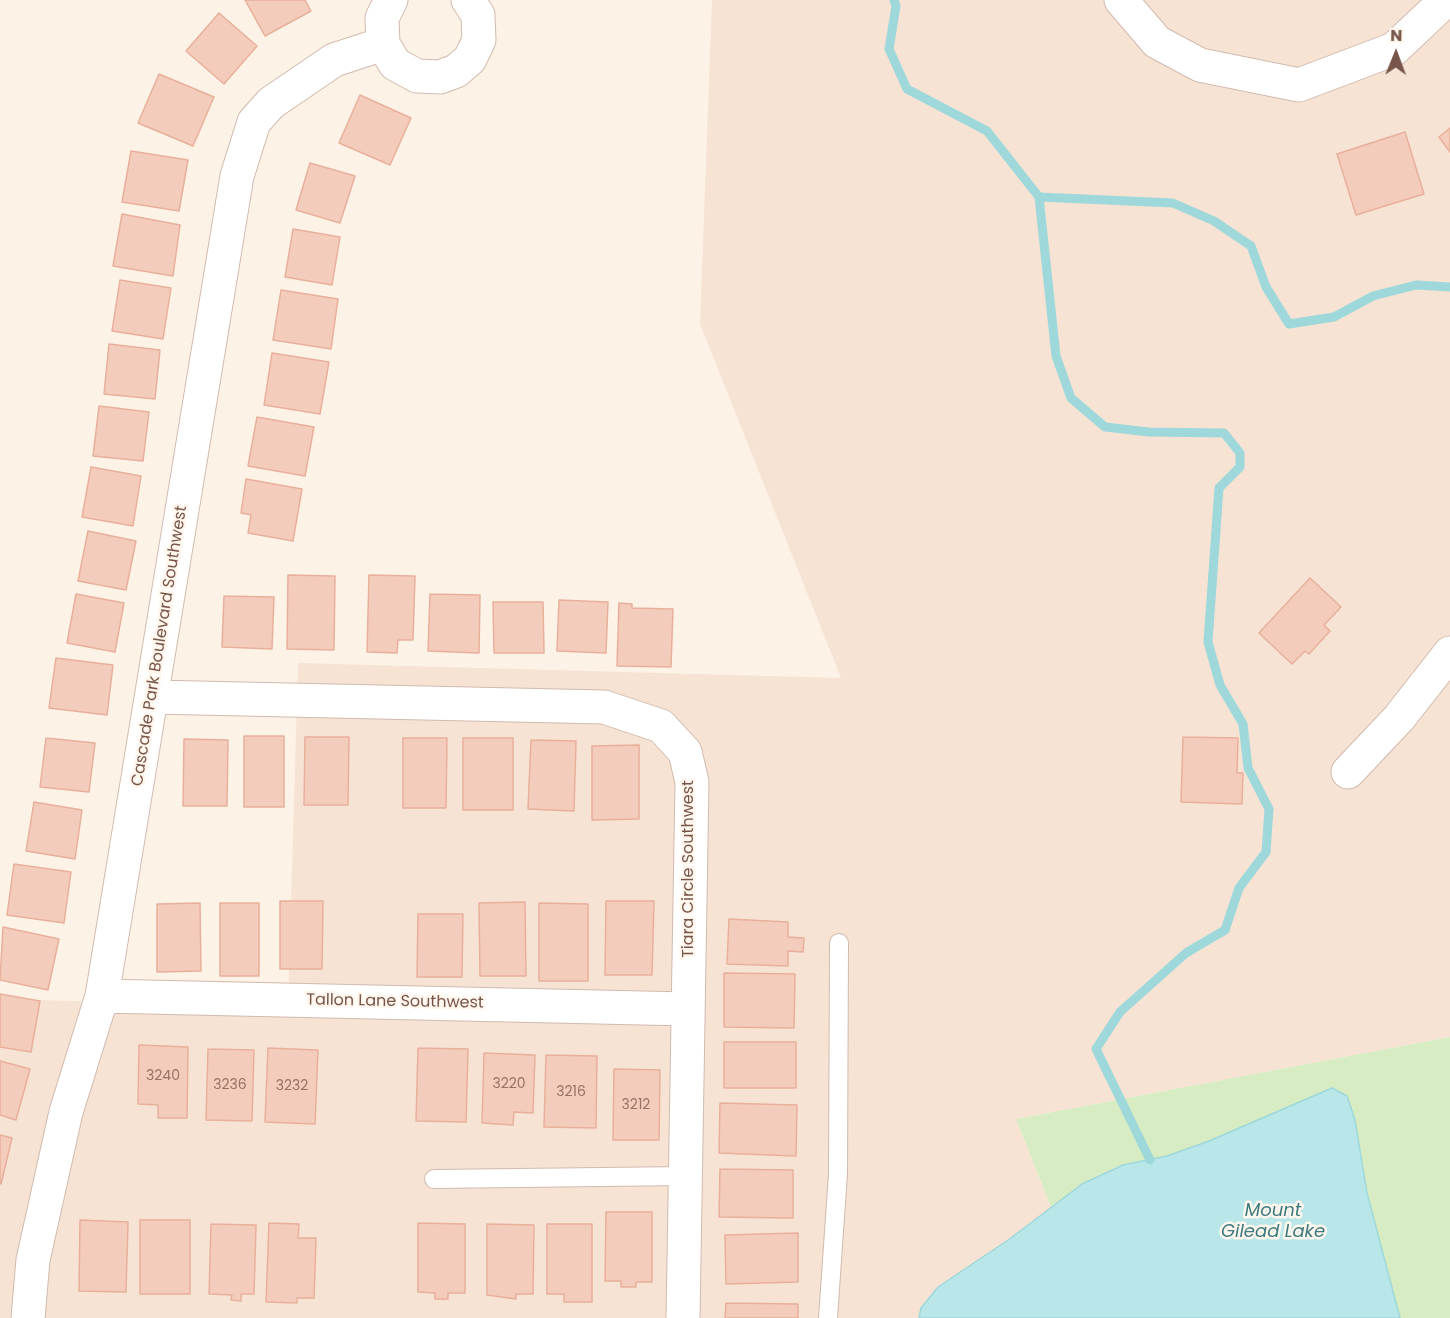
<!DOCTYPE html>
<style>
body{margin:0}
#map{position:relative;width:1450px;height:1318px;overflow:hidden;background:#fdf2e6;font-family:Poppins,sans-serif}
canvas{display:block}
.north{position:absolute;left:1366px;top:24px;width:60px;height:60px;-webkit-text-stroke:4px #fff6ed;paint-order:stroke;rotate:1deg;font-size:16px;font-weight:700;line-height:24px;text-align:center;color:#785549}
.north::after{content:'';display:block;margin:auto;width:21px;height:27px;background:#785549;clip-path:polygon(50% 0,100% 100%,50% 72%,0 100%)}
</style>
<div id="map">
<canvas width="1450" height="1318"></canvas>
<div class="north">N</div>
</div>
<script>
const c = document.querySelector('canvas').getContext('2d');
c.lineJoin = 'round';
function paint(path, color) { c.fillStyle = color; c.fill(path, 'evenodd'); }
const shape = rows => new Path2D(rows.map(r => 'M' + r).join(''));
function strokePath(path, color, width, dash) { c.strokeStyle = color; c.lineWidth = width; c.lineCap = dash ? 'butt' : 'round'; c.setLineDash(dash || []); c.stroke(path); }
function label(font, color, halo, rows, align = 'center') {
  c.font = font + ' Poppins,sans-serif'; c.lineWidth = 5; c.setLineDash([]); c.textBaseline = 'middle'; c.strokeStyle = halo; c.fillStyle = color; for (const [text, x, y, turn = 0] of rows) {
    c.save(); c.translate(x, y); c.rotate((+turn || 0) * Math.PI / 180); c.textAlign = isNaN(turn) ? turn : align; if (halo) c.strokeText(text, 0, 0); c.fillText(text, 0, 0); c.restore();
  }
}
paint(shape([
 [712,0,1450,0,1450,1037,1016,1119,1095,1318,0,1318,0,999,288,1007,298,663,841,678,700,324]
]), '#f6e3d4');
paint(shape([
 [1450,1037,1450,1318,1095,1318,1016,1119]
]), '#d8ecc3');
const water = shape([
 [1332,1088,1347,1096,1355,1120,1367,1193,1400,1318,919,1318,921,1308,938,1287,1011,1238,1082,1184,1123,1165,1167,1156,1209,1141,1332,1088]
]);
paint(water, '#b9e6e8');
strokePath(water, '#9ed8db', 1.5);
strokePath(shape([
 [894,0,896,6,889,49,907,89,987,131,1039,197,1056,356,1071,398,1105,427,1149,432,1224,433,1240,453,1240,467,1219,488,1208,642,1220,685,1243,724,1248,768,1269,809,1266,852,1239,888,1225,930,1186,953,1120,1012,1096,1049,1150,1160],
 [1039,197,1173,203,1214,221,1251,246,1266,287,1289,324,1334,317,1373,296,1416,285,1450,287]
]), '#9ed8db', 9);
const building = shape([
 [245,0,305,0,311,11,265,36,245,0],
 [219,13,257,46,224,84,186,51,219,13],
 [159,74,214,97,193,146,138,123,159,74],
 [360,95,411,118,390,165,339,143,360,95],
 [1450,128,1450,152,1439,137,1450,128],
 [1405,132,1424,194,1356,215,1337,154,1405,132],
 [131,151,188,160,179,211,122,202,131,151],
 [310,163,355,176,340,223,296,210,310,163],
 [122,214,180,225,173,276,113,266,122,214],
 [293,229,340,237,332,285,285,277,293,229],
 [120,280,171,288,163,339,112,331,120,280],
 [281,290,338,299,331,349,273,340,281,290],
 [109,344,160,350,155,399,104,394,109,344],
 [272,353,329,362,320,414,264,405,272,353],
 [99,406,149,412,143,461,93,456,99,406],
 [257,417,314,427,305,476,248,466,257,417],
 [91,467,141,476,133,526,82,517,91,467],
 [246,479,302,489,293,541,248,533,251,515,241,513,246,479],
 [88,531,136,541,126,590,78,581,88,531],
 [288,575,335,576,334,650,287,649,288,575],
 [369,575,415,576,413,640,398,640,397,653,367,652,369,575],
 [1310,578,1341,607,1324,625,1330,631,1309,654,1305,651,1292,664,1259,633,1310,578],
 [76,594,124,603,115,652,67,643,76,594],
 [430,594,480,595,479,653,428,651,430,594],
 [224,596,274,597,272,649,222,647,224,596],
 [559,600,608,602,606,653,557,651,559,600],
 [493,602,543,602,544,653,494,653,493,602],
 [619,603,632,604,632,608,673,609,671,667,617,666,619,603],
 [56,658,113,665,107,715,49,708,56,658],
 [244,736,284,736,284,807,244,807,244,736],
 [305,737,349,737,348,805,304,805,305,737],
 [1183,737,1238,738,1237,773,1243,773,1242,804,1181,802,1183,737],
 [46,738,95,743,89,792,40,787,46,738],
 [403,738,447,738,446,808,403,808,403,738],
 [463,738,513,738,513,810,463,810,463,738],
 [184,739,228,740,227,806,183,806,184,739],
 [531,740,576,741,574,811,528,809,531,740],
 [639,745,639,819,592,820,592,746,639,745],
 [34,802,82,810,75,859,26,851,34,802],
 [14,864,71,872,64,923,7,915,14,864],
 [280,901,323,901,322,969,280,969,280,901],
 [606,901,654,901,652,975,605,975,606,901],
 [525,902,526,976,480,976,479,903,525,902],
 [200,903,201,971,157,972,157,904,200,903],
 [220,903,259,903,259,976,220,976,220,903],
 [539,903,588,904,588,981,539,981,539,903],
 [418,914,463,914,462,977,417,977,418,914],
 [729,919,788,922,788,937,804,938,803,952,788,951,788,966,727,964,729,919],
 [3,927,59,939,48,990,0,980,3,927],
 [724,973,795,974,794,1028,724,1027,724,973],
 [0,994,40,1001,31,1052,0,1047,0,994],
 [724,1042,796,1042,796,1088,724,1088,724,1042],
 [139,1045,188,1047,187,1118,158,1118,158,1105,138,1104,139,1045],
 [268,1048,318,1050,315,1124,265,1122,268,1048],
 [418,1048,468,1049,466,1122,416,1121,418,1048],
 [208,1049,254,1050,252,1121,206,1120,208,1049],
 [484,1053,535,1055,533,1113,514,1112,513,1125,482,1123,484,1053],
 [546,1055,597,1056,596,1128,544,1127,546,1055],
 [0,1061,30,1069,16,1120,0,1115,0,1061],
 [614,1069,660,1070,659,1140,613,1140,614,1069],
 [720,1103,797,1105,796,1156,719,1153,720,1103],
 [0,1135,12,1138,1,1184,0,1183,0,1135],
 [720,1169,793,1170,793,1218,719,1217,720,1169],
 [606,1212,652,1212,652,1282,636,1282,636,1287,621,1287,621,1281,605,1281,606,1212],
 [80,1220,128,1222,126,1292,79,1291,80,1220],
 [140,1220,190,1220,190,1294,140,1294,140,1220],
 [269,1223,299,1224,298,1238,316,1238,314,1298,297,1298,297,1303,266,1302,269,1223],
 [418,1223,465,1224,465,1293,448,1293,448,1299,435,1299,435,1293,418,1292,418,1223],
 [211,1224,256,1225,254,1294,241,1294,241,1301,231,1300,232,1295,209,1294,211,1224],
 [487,1224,534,1225,533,1294,516,1294,516,1299,487,1295,487,1224],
 [547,1224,592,1224,592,1302,564,1302,564,1294,547,1294,547,1224],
 [798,1233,798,1282,726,1284,725,1235,798,1233],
 [726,1303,798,1304,798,1318,725,1318,726,1303]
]);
paint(building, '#f4ccbc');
strokePath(building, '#e8b09b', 1.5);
const lane = shape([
 [434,1179,686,1176],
 [828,1318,838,1174,839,943]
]);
const street = shape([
 [391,0,382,18,383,44,395,64,417,76,440,77,456,71,470,59,479,40,478,15,468,0],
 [1121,0,1157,42,1200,65,1299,85,1394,49,1446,0],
 [153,697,604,707,661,726,685,752,692,782,683,1318],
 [1348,772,1399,718,1450,653],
 [102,996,688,1009],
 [28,1318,33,1260,66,1112,102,996,237,176,254,122,271,103,334,60,383,44]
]);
strokePath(lane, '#d2baad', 20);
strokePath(street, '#d2baad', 35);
strokePath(lane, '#fff', 18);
strokePath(street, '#fff', 33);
label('14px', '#977366', null, [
 ["3240",163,1076],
 ["3220",509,1084],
 ["3236",230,1085],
 ["3232",292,1086],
 ["3216",571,1092],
 ["3212",636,1105]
]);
label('16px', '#785549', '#fff6ed', [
 ["Cascade Park Boulevard Southwest",160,646,-81],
 ["Tiara Circle Southwest",689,869,-90],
 ["Tallon Lane Southwest",395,1002,1]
]);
label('italic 18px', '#3b7a7e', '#fff6ed', [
 ["Mount",1273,1211],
 ["Gilead Lake",1273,1232]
]);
</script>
